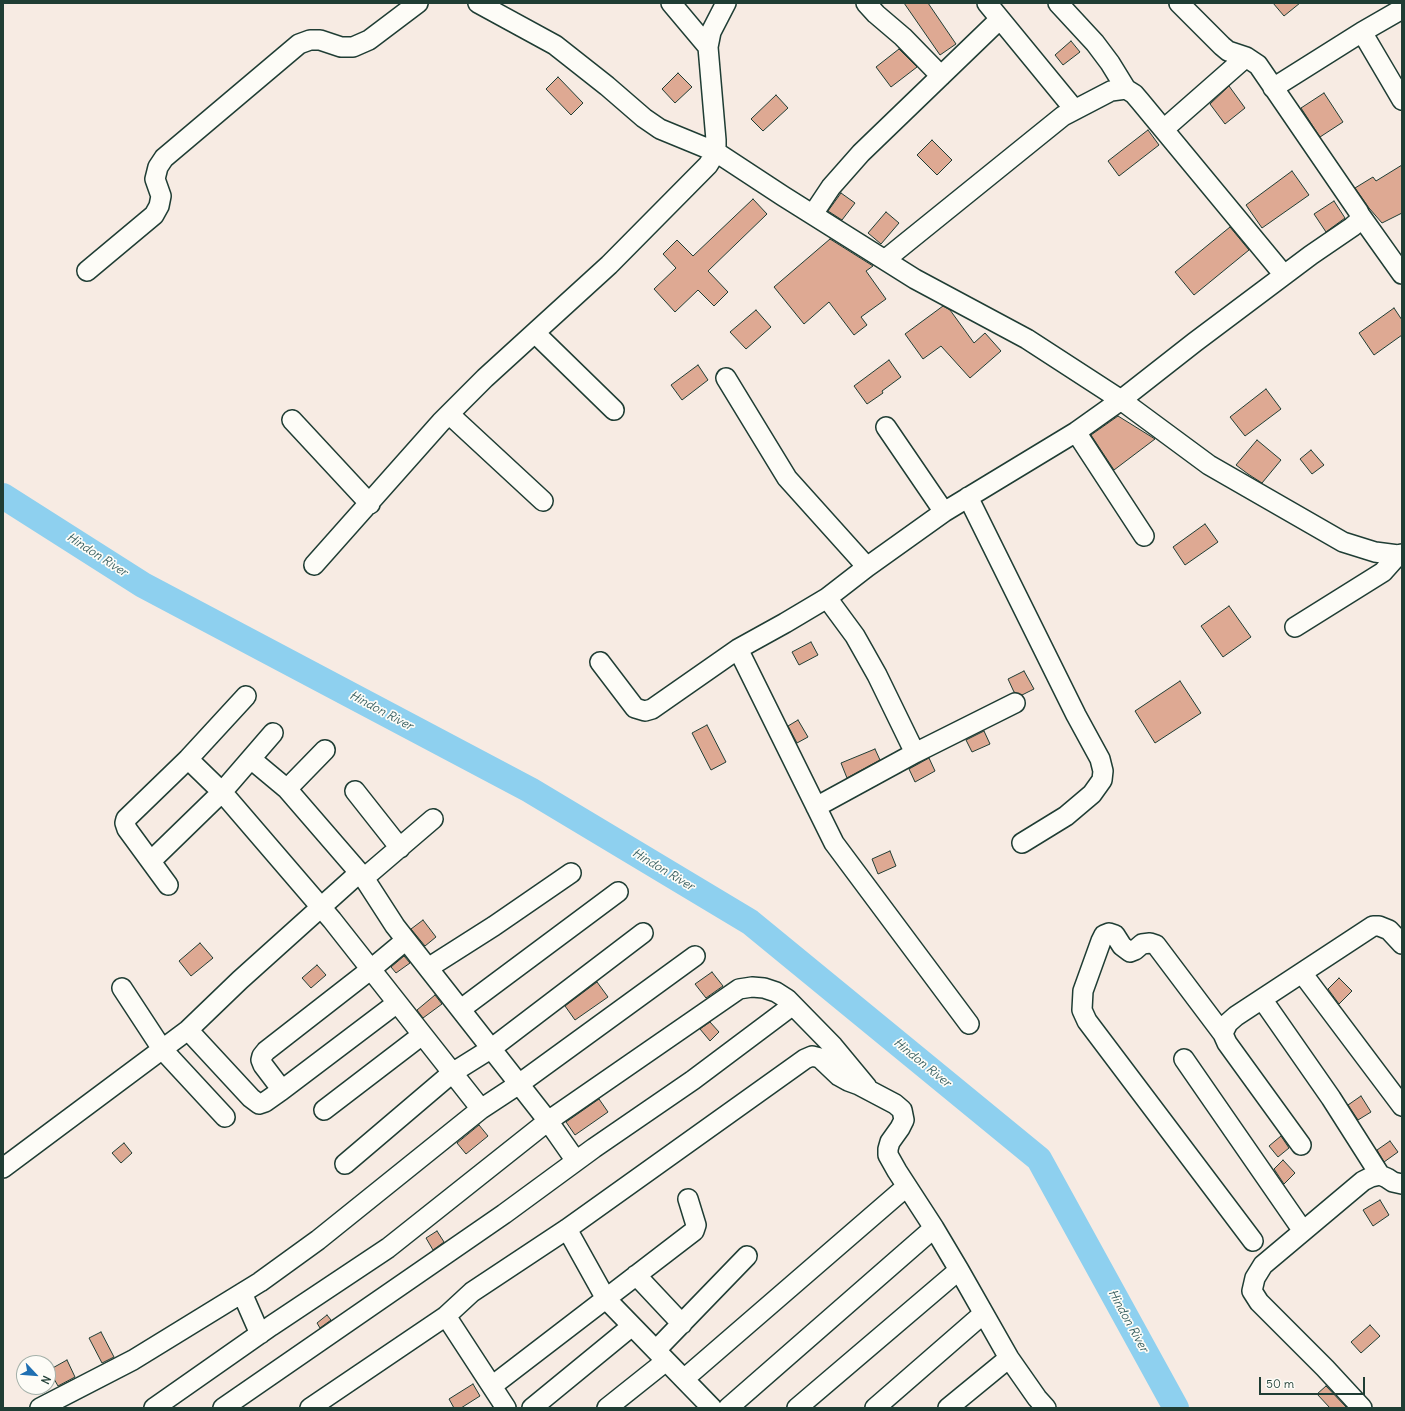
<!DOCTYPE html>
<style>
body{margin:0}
#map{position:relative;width:1405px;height:1411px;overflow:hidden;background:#f7ebe3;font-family:Delius,sans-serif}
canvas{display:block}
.frame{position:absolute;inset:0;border:4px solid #1f3d34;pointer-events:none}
.north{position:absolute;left:16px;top:1355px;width:40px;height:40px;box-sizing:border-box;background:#fdfcf7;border:1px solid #a4b0a9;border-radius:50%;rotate:116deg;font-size:11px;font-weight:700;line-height:16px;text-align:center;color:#1f3d34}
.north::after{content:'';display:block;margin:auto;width:14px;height:18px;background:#1f6fb2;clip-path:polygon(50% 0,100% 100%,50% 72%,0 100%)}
.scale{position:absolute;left:1259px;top:1377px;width:106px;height:18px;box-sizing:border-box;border:2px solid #1f3d34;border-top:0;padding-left:5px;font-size:12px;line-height:14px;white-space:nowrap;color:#1f3d34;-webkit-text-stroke:3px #fdfcf7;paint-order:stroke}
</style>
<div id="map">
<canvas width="1405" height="1411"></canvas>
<div class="frame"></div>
<div class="north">N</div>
<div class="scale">50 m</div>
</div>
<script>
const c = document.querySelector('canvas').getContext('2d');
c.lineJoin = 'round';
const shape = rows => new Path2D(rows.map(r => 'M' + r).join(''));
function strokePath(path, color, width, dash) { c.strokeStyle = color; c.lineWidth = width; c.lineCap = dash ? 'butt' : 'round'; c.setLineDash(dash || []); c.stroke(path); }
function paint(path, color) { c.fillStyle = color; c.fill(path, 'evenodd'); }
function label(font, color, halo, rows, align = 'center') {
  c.font = font + ' Delius,sans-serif'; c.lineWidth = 3.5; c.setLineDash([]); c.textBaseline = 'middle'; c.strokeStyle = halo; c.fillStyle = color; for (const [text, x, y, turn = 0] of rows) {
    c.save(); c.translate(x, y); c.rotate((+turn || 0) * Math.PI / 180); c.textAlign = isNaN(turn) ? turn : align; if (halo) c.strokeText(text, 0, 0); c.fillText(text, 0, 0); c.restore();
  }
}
strokePath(shape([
 [3,496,143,585,530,790,750,922,1039,1159,1176,1408]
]), '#8ed0ef', 26);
const building = shape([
 [904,3,928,3,956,44,940,55,904,3],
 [1273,3,1300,3,1284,16,1273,3],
 [1071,41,1080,52,1063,65,1055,55,1071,41],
 [899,49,917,67,891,87,876,67,899,49],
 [678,73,692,87,675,103,662,89,678,73],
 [558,77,583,103,571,115,546,89,558,77],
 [1229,86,1245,108,1225,124,1210,104,1229,86],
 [1324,93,1343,122,1320,137,1301,108,1324,93],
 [776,95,788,108,763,131,751,119,776,95],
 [1148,130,1159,145,1119,176,1108,161,1148,130],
 [932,140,952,160,937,175,917,155,932,140],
 [1402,165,1402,213,1382,223,1369,208,1355,188,1373,177,1376,181,1402,165],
 [1292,171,1309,195,1262,228,1246,205,1292,171],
 [841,193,855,203,842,220,828,211,841,193],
 [753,199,767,214,708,271,728,292,714,306,698,290,675,312,654,289,676,268,663,254,677,240,693,256,753,199],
 [1334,201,1345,218,1326,232,1314,214,1334,201],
 [886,212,899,223,881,244,868,233,886,212],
 [1230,227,1249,250,1194,295,1175,272,1230,227],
 [830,239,873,266,866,271,886,299,861,317,867,325,854,335,829,302,804,324,774,287,830,239],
 [943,306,950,310,974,343,985,333,1001,351,970,378,941,346,923,359,905,334,943,306],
 [1394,308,1402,320,1402,335,1374,355,1359,333,1394,308],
 [756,310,771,327,746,349,730,332,756,310],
 [889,360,901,377,882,391,883,393,867,404,854,386,889,360],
 [698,365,708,380,682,400,671,385,698,365],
 [1266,389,1281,409,1245,436,1230,417,1266,389],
 [1118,416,1155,439,1114,470,1091,435,1118,416],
 [1257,440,1281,460,1262,483,1248,474,1236,465,1257,440],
 [1311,450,1324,465,1312,474,1300,459,1311,450],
 [1205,524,1218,542,1185,565,1173,547,1205,524],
 [1229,606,1251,637,1223,657,1201,626,1229,606],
 [811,642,818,655,799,665,792,652,811,642],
 [1024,671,1034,689,1022,695,1014,692,1008,679,1024,671],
 [1180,681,1201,713,1155,743,1135,711,1180,681],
 [798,720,808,737,797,743,788,726,798,720],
 [707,725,726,762,711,770,692,733,707,725],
 [984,731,990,744,972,752,966,740,984,731],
 [875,749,880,760,847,778,841,763,875,749],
 [929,758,935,771,915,782,909,769,929,758],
 [890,851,896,866,878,874,872,859,890,851],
 [423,920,436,937,425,946,411,929,423,920],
 [200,943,213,958,191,976,179,961,200,943],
 [404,956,410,963,396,973,391,967,404,956],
 [317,965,326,975,311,988,302,978,317,965],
 [712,972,723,986,706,998,695,984,712,972],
 [1339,978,1352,991,1339,1004,1328,989,1339,978],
 [597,982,608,997,575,1020,565,1006,597,982],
 [435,995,442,1004,423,1018,417,1010,435,995],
 [710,1022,719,1032,710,1041,700,1029,710,1022],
 [1361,1096,1371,1112,1358,1120,1348,1105,1361,1096],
 [599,1099,608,1112,575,1135,566,1122,599,1099],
 [479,1125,488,1136,466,1154,457,1143,479,1125],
 [1281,1136,1289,1148,1278,1157,1269,1146,1281,1136],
 [1390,1141,1398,1152,1384,1162,1377,1150,1390,1141],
 [124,1143,132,1153,121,1163,112,1153,124,1143],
 [1283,1160,1295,1173,1284,1184,1274,1169,1283,1160],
 [1380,1200,1389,1215,1373,1226,1363,1210,1380,1200],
 [437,1231,444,1242,433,1250,426,1238,437,1231],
 [327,1315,331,1320,320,1328,317,1323,327,1315],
 [1370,1325,1380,1336,1361,1353,1351,1342,1370,1325],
 [101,1332,114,1357,102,1363,89,1338,101,1332],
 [67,1360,75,1377,58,1386,49,1370,67,1360],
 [473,1384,480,1396,461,1408,454,1408,449,1399,473,1384],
 [1326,1386,1347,1408,1330,1408,1317,1394,1326,1386]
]);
paint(building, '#dea993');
strokePath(building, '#1f3d34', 1);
const minor = shape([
 [478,3,555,45,607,86,644,118,660,129,716,152,783,196,915,279,1027,339,1121,400,1209,465,1343,542,1375,552,1398,555,1402,554],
 [671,3,708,47],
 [866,3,876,14,903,37,941,76],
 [987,3,1074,109],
 [1058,3,1095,43,1110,63,1126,89],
 [1362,32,1402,100],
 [1273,88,1362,32,1402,9],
 [1164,129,1246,57],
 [813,214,831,187,861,153,1000,19],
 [1360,215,1402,274],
 [886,259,1063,116,1111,91,1126,89,1134,94,1140,101,1284,275],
 [87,271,154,215,159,206,161,196,155,179,158,167,164,158,299,44,310,40,320,40,341,47,353,47,369,40,418,3],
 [535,333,614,410],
 [726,378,787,478,867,567],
 [449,414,543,501],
 [292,420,370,504],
 [886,427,944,512],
 [1076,432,1144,536],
 [968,497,1076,715,1100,759,1103,771,1102,780,1092,794,1066,816,1022,843],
 [314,565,441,422,485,378,609,265,708,165,716,152,716,140,708,47,711,32,726,3],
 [827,598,855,636,877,675,915,753],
 [1295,627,1383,572,1398,555],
 [738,649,834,843,969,1024],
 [600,662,635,708,645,711,652,709,738,649,785,623,827,598,867,567,944,512,1076,432,1121,400,1195,342,1311,255,1352,227,1359,221,1360,215,1358,211,1258,65,1246,57,1228,51,1222,46,1179,3],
 [188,759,222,792,332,920,481,1109],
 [251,759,287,789,364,878,395,926,548,1121,576,1161],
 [287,789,325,750],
 [355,791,400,848],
 [816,807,915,753,1015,703],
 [151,861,222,792,273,733],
 [364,878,433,819],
 [168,885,127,829,125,823,126,819,188,759,246,696],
 [428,968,494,926,571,873],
 [1302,973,1402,1106],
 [122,988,162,1049,225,1117],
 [1262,999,1331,1098,1380,1175],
 [397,1003,282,1090,263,1065,261,1060,262,1056,266,1051,370,970,406,940],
 [461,1009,618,892],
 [188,1030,251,1098,259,1104,265,1102,282,1090],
 [1223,1034,1156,945,1150,943,1142,944,1135,950,1130,952,1122,946,1115,935,1109,933,1104,935,1101,941,1083,991,1082,1010,1087,1021,1253,1241],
 [1184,1059,1303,1231],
 [324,1110,422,1035],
 [1301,1145,1227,1043,1223,1034,1225,1029,1228,1023,1236,1016,1373,926,1379,926,1389,930,1402,944],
 [345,1164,452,1073,492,1048,643,933],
 [3,1168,188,1030,240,980,359,873],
 [567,1229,606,1299,712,1408],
 [636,1275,682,1324],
 [242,1293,260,1334],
 [446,1316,506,1408],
 [656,1350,747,1256],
 [684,1379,906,1187],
 [492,1386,694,1231,696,1225,688,1199],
 [40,1408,133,1360,260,1282,318,1240,481,1109,519,1084,695,956],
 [154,1408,271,1326,388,1248,548,1121,739,989,752,987,764,988,776,992,787,999,833,1046,867,1087],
 [223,1408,504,1214,594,1148,693,1080,793,1005],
 [310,1408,446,1316,472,1292,567,1229,805,1059,812,1056,820,1058,839,1076,848,1081,859,1085,895,1104,902,1110,904,1120,900,1128,890,1142,888,1149,888,1155,897,1171,934,1228,959,1270,1009,1358,1037,1398,1046,1408],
 [532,1408,632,1326],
 [607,1408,666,1361],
 [728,1408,934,1228],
 [797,1408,959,1270],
 [875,1408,983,1314],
 [948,1408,1009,1358],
 [1362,1408,1325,1368,1259,1302,1252,1291,1255,1278,1263,1265,1363,1181,1371,1177,1380,1175,1387,1178,1393,1182,1402,1184]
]);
strokePath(minor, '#1f3d34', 22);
strokePath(minor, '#fdfcf7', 19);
label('italic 12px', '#3b6263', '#fdfcf7', [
 ["Hindon River",97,555,33],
 ["Hindon River",381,711,28],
 ["Hindon River",663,870,31],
 ["Hindon River",922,1063,39],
 ["Hindon River",1128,1321,61]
]);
</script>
